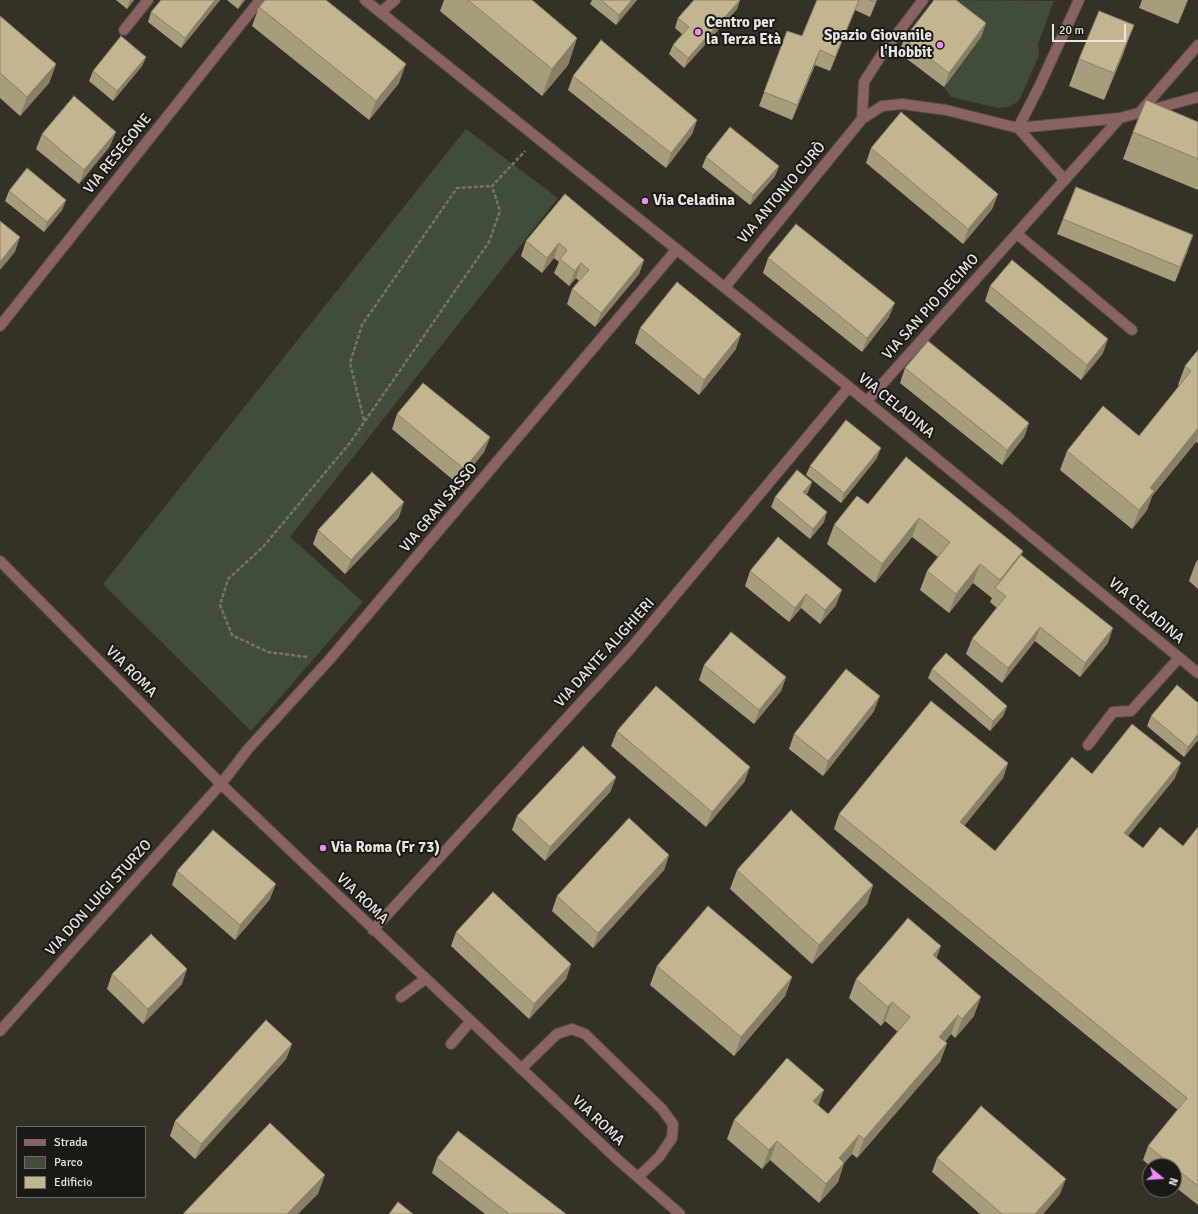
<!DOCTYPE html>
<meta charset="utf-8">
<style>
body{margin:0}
#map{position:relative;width:1198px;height:1214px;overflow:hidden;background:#353127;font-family:Signika,sans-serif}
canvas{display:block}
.legend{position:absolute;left:16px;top:1126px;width:130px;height:72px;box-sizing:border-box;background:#1b1915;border:1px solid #6d6b66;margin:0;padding:5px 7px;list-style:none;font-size:12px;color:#e9e6e0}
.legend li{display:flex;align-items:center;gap:8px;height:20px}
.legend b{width:20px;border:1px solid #6d6b66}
.north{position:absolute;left:1142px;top:1158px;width:40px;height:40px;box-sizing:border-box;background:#1b1915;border:1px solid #6d6b66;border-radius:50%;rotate:108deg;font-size:11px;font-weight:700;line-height:16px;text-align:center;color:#e9e6e0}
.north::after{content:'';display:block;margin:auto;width:14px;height:18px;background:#eb8dfb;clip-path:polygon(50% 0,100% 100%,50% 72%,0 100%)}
.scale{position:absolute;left:1052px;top:24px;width:74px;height:18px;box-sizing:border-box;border:2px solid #e9e6e0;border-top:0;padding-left:5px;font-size:12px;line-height:14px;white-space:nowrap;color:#e9e6e0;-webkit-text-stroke:3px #1b1915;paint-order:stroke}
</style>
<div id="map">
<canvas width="1198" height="1214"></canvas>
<ul class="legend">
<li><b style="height:5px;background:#896262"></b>Strada</li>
<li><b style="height:11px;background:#414c3b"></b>Parco</li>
<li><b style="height:11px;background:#c2b691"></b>Edificio</li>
</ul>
<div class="north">N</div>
<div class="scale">20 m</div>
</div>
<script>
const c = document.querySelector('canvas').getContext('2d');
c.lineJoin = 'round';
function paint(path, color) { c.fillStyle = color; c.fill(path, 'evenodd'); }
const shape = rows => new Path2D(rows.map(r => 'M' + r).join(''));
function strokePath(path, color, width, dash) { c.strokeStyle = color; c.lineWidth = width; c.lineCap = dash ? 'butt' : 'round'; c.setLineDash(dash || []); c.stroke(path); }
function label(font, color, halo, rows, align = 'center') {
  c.font = font + ' Signika,sans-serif'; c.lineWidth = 4; c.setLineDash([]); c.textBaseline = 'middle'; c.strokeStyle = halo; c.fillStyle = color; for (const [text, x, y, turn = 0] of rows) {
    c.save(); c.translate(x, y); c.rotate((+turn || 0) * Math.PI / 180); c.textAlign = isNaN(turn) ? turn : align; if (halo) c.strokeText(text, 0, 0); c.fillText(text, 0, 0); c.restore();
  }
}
paint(shape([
 [940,0,1054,1,1038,44,1039,55,1019,101,1009,107,998,108,951,97,944,87],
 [466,129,558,198,290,537,363,602,251,731,103,584]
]), '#414c3b');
const service = shape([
 [124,30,148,0],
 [1088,745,1113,712,1131,711,1179,658],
 [401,997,425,979],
 [451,1044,470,1022],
 [521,1069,557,1034,572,1029,585,1034,662,1109,673,1124,672,1138,659,1157,638,1177]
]);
const minor = shape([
 [365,0,849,387,1198,673],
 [381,12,395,0],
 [1141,111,1198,45],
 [862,119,882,106,902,104,946,110,1018,128,1120,118,1198,97],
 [1018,128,1039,87,1079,0],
 [1018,128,1065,180],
 [1017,234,1132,330],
 [725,287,862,119,864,82,884,51,923,0],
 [0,326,260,0],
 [867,401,1120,118],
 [0,561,221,784,310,869,617,1159,680,1214],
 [373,930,631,648,849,387],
 [0,1031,221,784,248,749,330,659,677,249]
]);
strokePath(service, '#524e45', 12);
strokePath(minor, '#524e45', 12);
strokePath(shape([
 [364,420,350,363,362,325,457,188,492,186],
 [307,657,268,652,232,635,220,605,228,579,263,547,349,444,489,242,500,211,492,186,525,151]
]), '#77736b', 2.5, [4, 2]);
strokePath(service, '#896262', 10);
strokePath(minor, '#896262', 10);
paint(shape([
 [116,0,134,0,127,9],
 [220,0,181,48,148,22,151,12],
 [227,0,245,0,238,9],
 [444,0,532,0,577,38,568,65,542,96,440,11],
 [592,0,637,0,616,25,590,4],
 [740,0,737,9,684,68,669,54,673,45,682,34,675,28,678,18],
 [817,0,877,0,870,17,855,10,830,71,815,65,792,120,759,106,787,31,802,36],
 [1142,0,1188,0,1178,24,1139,8],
 [259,7,399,83,369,120,252,26],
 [0,16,56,64,49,83,20,116,0,98],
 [986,23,981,37,944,87,899,53,904,39],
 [1124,52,1104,100,1069,86,1079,59],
 [146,57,142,66,113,101,89,81,93,71],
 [573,76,697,120,692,134,666,168,568,90],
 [1198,122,1198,190,1123,159,1133,132],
 [42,134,110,146,79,184,36,149],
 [871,148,998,194,992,209,963,244,866,163],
 [706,157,779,166,775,176,750,205,702,167],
 [9,191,66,200,62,210,44,232,5,201],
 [565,194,644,260,639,274,595,327,567,304,572,289,579,281,576,278,569,286,554,273,559,262,554,258,542,273,521,256,526,241],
 [1063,219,1188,250,1175,282,1057,234],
 [768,258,889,317,862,352,763,273],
 [990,286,1103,353,1081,380,985,301],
 [640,328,736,349,699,395,635,343],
 [1198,350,1198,443,1196,442,1152,496,1147,510,1132,529,1060,470,1067,451,1139,436,1179,386,1178,385,1185,366],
 [905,368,1029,423,1024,437,1002,465,900,383],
 [397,414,490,437,484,452,458,484,392,429],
 [906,457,1023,551,1021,555,1108,643,1080,677,1035,641,1002,683,966,654,972,639,997,608,990,602,992,598,973,583,949,613,920,590,927,571,938,557,912,537,875,583,827,544,834,525,868,504],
 [877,458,841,503,806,475,810,466],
 [812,482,808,492,806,495,824,522,810,539,771,507,775,497],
 [399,517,345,574,313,544,318,530],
 [1198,560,1198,589,1189,581,1196,562],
 [750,571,836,605,820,624,801,608,789,622,745,586],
 [704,665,786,677,781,691,754,724,699,680],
 [932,669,1007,706,1003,716,990,731,928,678],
 [874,711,823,776,789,749,794,734],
 [1151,716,1198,740,1184,757,1147,726],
 [617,731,745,781,706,827,611,746],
 [1008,763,1003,778,964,826,995,851,1092,774,1175,778,1128,836,1143,848,1183,846,1198,827,1198,1205,1174,1186,1174,1166,1150,1166,1143,1160,1148,1146,1178,1110,834,829,839,814],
 [616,777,610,792,545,861,512,830,517,816],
 [669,855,664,870,593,948,552,911,557,896],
 [737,870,873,885,867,904,812,964,730,889],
 [177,871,270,899,235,940,172,885],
 [456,932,571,964,566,979,529,1019,451,946],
 [936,958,974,1016,955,1038,951,1034,945,1042,947,1043,940,1062,857,1158,852,1154,844,1163,838,1182,819,1203,770,1160,762,1169,727,1139,734,1120,818,1105,828,1114,898,1032,885,1021,881,1026,849,998,856,979],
 [657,966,792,977,785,996,734,1056,650,985],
 [112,974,182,984,143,1024,107,989],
 [292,1044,286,1059,195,1159,170,1136,175,1121],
 [437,1158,566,1214,485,1214,432,1173],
 [937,1158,1060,1194,1043,1214,980,1214,932,1172]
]), '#a79d7d');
paint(shape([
 [130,0,134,0,127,9],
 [215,0,220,0,181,48,185,38],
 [242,0,245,0,238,9],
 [632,0,637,0,616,25,619,15],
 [740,0,737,9,684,68,688,58],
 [859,0,855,10,830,71,835,57],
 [876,0,877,0,870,17],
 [1187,0,1188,0,1178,24],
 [986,23,981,37,944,87,949,73],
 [1134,25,1124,52,1104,100,1114,73],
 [577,38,568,65,542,96,552,69],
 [820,50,815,65,792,120,797,105],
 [146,57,142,66,113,101,117,91],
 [56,64,49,83,20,116,27,97],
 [406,64,399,83,369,120,376,101],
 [697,120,692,134,666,168,671,153],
 [116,132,110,146,79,184,84,170],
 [779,166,775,176,750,205,753,195],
 [998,194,992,209,963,244,968,229],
 [66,200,62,210,44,232,47,222],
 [1193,235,1188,250,1175,282,1180,267],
 [20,237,15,252,0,270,0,262],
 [559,243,554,258,542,273,547,258],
 [644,260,639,274,595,327,601,313],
 [581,263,576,278,569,286,575,271],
 [895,303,889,317,862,352,867,338],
 [741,334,736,349,699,395,704,380],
 [1108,339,1103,353,1081,380,1087,365],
 [1029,423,1024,437,1002,465,1007,450],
 [1198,428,1198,435,1196,442,1152,496,1147,510,1132,529,1139,510,1150,488],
 [490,437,484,452,458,484,464,469],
 [881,448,877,458,841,503,844,493],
 [812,482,808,492,799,502,803,492],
 [404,502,399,517,345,574,351,560],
 [827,512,824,522,810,539,813,529],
 [919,518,912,537,875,583,882,564],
 [1023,551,1016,570,996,589,1000,580],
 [980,564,973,583,949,613,956,594],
 [842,590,836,605,820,624,825,610],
 [806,594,801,608,789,622,795,608],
 [1040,627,1035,641,1002,683,1008,668],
 [1113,628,1108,643,1080,677,1085,663],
 [786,677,781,691,754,724,759,710],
 [880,696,874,711,823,776,828,761],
 [1007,706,1003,716,990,731,993,721],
 [1198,734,1198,740,1184,757,1188,747],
 [1008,763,1003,778,955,837,960,822],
 [1181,763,1175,778,1119,847,1124,833],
 [750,767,745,781,706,827,712,812],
 [616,777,610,792,545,861,550,847],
 [669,855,664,870,593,948,598,933],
 [276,884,270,899,235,940,240,925],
 [873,885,867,904,812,964,819,945],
 [941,946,934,965,933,955],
 [571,964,566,979,529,1019,534,1004],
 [187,969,182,984,143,1024,148,1009],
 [792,977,785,996,734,1056,741,1037],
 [981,997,974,1016,955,1038,962,1019],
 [892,1002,885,1021,881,1026,888,1007],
 [958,1015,951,1034,932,1056,939,1037],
 [947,1043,940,1062,857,1158,864,1139],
 [292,1044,286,1059,195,1159,201,1144],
 [824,1090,817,1109,813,1101],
 [859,1135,852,1154,839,1169,844,1163,838,1182,819,1203,826,1184,839,1158],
 [777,1141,770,1160,762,1169,769,1150],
 [325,1175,318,1194,298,1214,287,1214],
 [1066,1179,1060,1194,1043,1214,1035,1214]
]), '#887f66');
const building = shape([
 [161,0,215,0,185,38,151,12,161,0],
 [265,0,326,0,406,64,376,101,259,7,265,0],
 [468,0,532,0,577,38,552,69,468,0],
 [601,0,632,0,619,15,601,0],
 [694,0,740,0,688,58,673,45,689,27,678,18,694,0],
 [817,0,859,0,835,57,820,50,797,105,764,92,787,31,802,36,817,0],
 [870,0,876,0,875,2,870,0],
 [934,0,956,0,986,23,949,73,904,39,934,0],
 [1099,11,1134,25,1114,73,1079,59,1099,11],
 [0,16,56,64,27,97,0,73,0,16],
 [121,36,146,57,117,91,93,71,121,36],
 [601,40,697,120,671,153,573,76,601,40],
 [74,96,116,132,84,170,42,134,74,96],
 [1146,100,1198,122,1198,159,1133,132,1146,100],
 [901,112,998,194,968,229,871,148,901,112],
 [730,127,779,166,753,195,706,157,730,127],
 [27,168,66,200,47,222,9,191,27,168],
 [1076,187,1193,235,1180,267,1063,219,1076,187],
 [565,194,644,260,601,313,572,289,589,270,581,263,575,271,560,259,567,250,559,243,547,258,526,241,565,194],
 [0,221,20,237,0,262,0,221],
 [796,224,895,303,867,338,768,258,796,224],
 [1012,260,1108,339,1087,365,990,286,1012,260],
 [677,282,741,334,704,380,640,328,677,282],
 [928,341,1029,423,1007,450,905,368,928,341],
 [1198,350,1198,428,1150,488,1154,491,1139,510,1067,451,1103,406,1139,436,1191,371,1185,366,1198,350],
 [423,383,490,437,464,469,397,414,423,383],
 [846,420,881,448,844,493,810,466,846,420],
 [906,457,1023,551,1000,580,980,564,956,594,927,571,950,542,919,518,882,564,834,525,857,496,868,504,906,457],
 [797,470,812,482,803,492,827,512,813,529,775,497,797,470],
 [372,472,404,502,351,560,318,530,372,472],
 [778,537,842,590,825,610,806,594,795,608,750,571,778,537],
 [1021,555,1113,628,1085,663,1040,627,1008,668,972,639,1006,596,995,588,1021,555],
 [731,632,786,677,759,710,704,665,731,632],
 [946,653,1007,706,993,721,932,669,946,653],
 [846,669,880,696,828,761,794,734,846,669],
 [1177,685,1198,703,1198,734,1188,747,1151,716,1177,685],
 [656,686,750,767,712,812,617,731,656,686],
 [931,701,1008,763,960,822,995,851,1072,757,1092,774,1132,724,1181,763,1124,833,1143,848,1160,827,1183,846,1198,827,1198,1186,1174,1167,1174,1166,1173,1166,1148,1146,1187,1098,839,814,931,701],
 [583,746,616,777,550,847,517,816,583,746],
 [791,810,873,885,819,945,737,870,791,810],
 [629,818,669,855,598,933,557,896,629,818],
 [213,830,276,884,240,925,177,871,213,830],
 [493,892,571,964,534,1004,456,932,493,892],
 [708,906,792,977,741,1037,657,966,708,906],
 [908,918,941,946,933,955,981,997,962,1019,958,1015,939,1037,947,1043,864,1139,859,1135,839,1158,844,1163,826,1184,777,1141,769,1150,734,1120,787,1058,824,1090,813,1101,828,1114,910,1017,892,1002,888,1007,856,979,908,918],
 [151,934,187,969,148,1009,112,974,151,934],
 [266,1020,292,1044,201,1144,175,1121,266,1020],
 [981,1106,1066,1179,1035,1214,1002,1214,937,1158,981,1106],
 [270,1123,325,1175,287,1214,183,1214,270,1123],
 [458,1131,566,1214,509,1214,437,1158,458,1131],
 [398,1202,413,1214,389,1214,398,1202]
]);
paint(building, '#c2b691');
strokePath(building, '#887f66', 1);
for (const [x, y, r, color] of [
 [698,32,4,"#eb8dfb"],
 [940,45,4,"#eb8dfb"],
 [645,201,4,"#eb8dfb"],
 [323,848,4,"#eb8dfb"]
]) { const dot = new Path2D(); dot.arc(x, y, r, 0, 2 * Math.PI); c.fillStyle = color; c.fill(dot); strokePath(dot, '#1b1915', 1.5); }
label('bold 15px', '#e9e6e0', '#1b1915', [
 ["Centro per",706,23],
 ["la Terza Età",706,40],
 ["Spazio Giovanile",932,36,"right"],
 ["l'Hobbit",932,53,"right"],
 ["Via Celadina",653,201],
 ["Via Roma (Fr 73)",331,848]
], 'left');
label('15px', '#e9e6e0', '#1b1915', [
 ["VIA RESEGONE",118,154,-51],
 ["VIA ANTONIO CURÒ",782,193,-50],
 ["VIA SAN PIO DECIMO",931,307,-48],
 ["VIA CELADINA",896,406,39],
 ["VIA GRAN SASSO",439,508,-50],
 ["VIA CELADINA",1146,611,40],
 ["VIA DANTE ALIGHIERI",605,653,-48],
 ["VIA ROMA",131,672,45],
 ["VIA DON LUIGI STURZO",99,898,-48],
 ["VIA ROMA",362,899,44],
 ["VIA ROMA",598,1121,43]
]);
</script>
